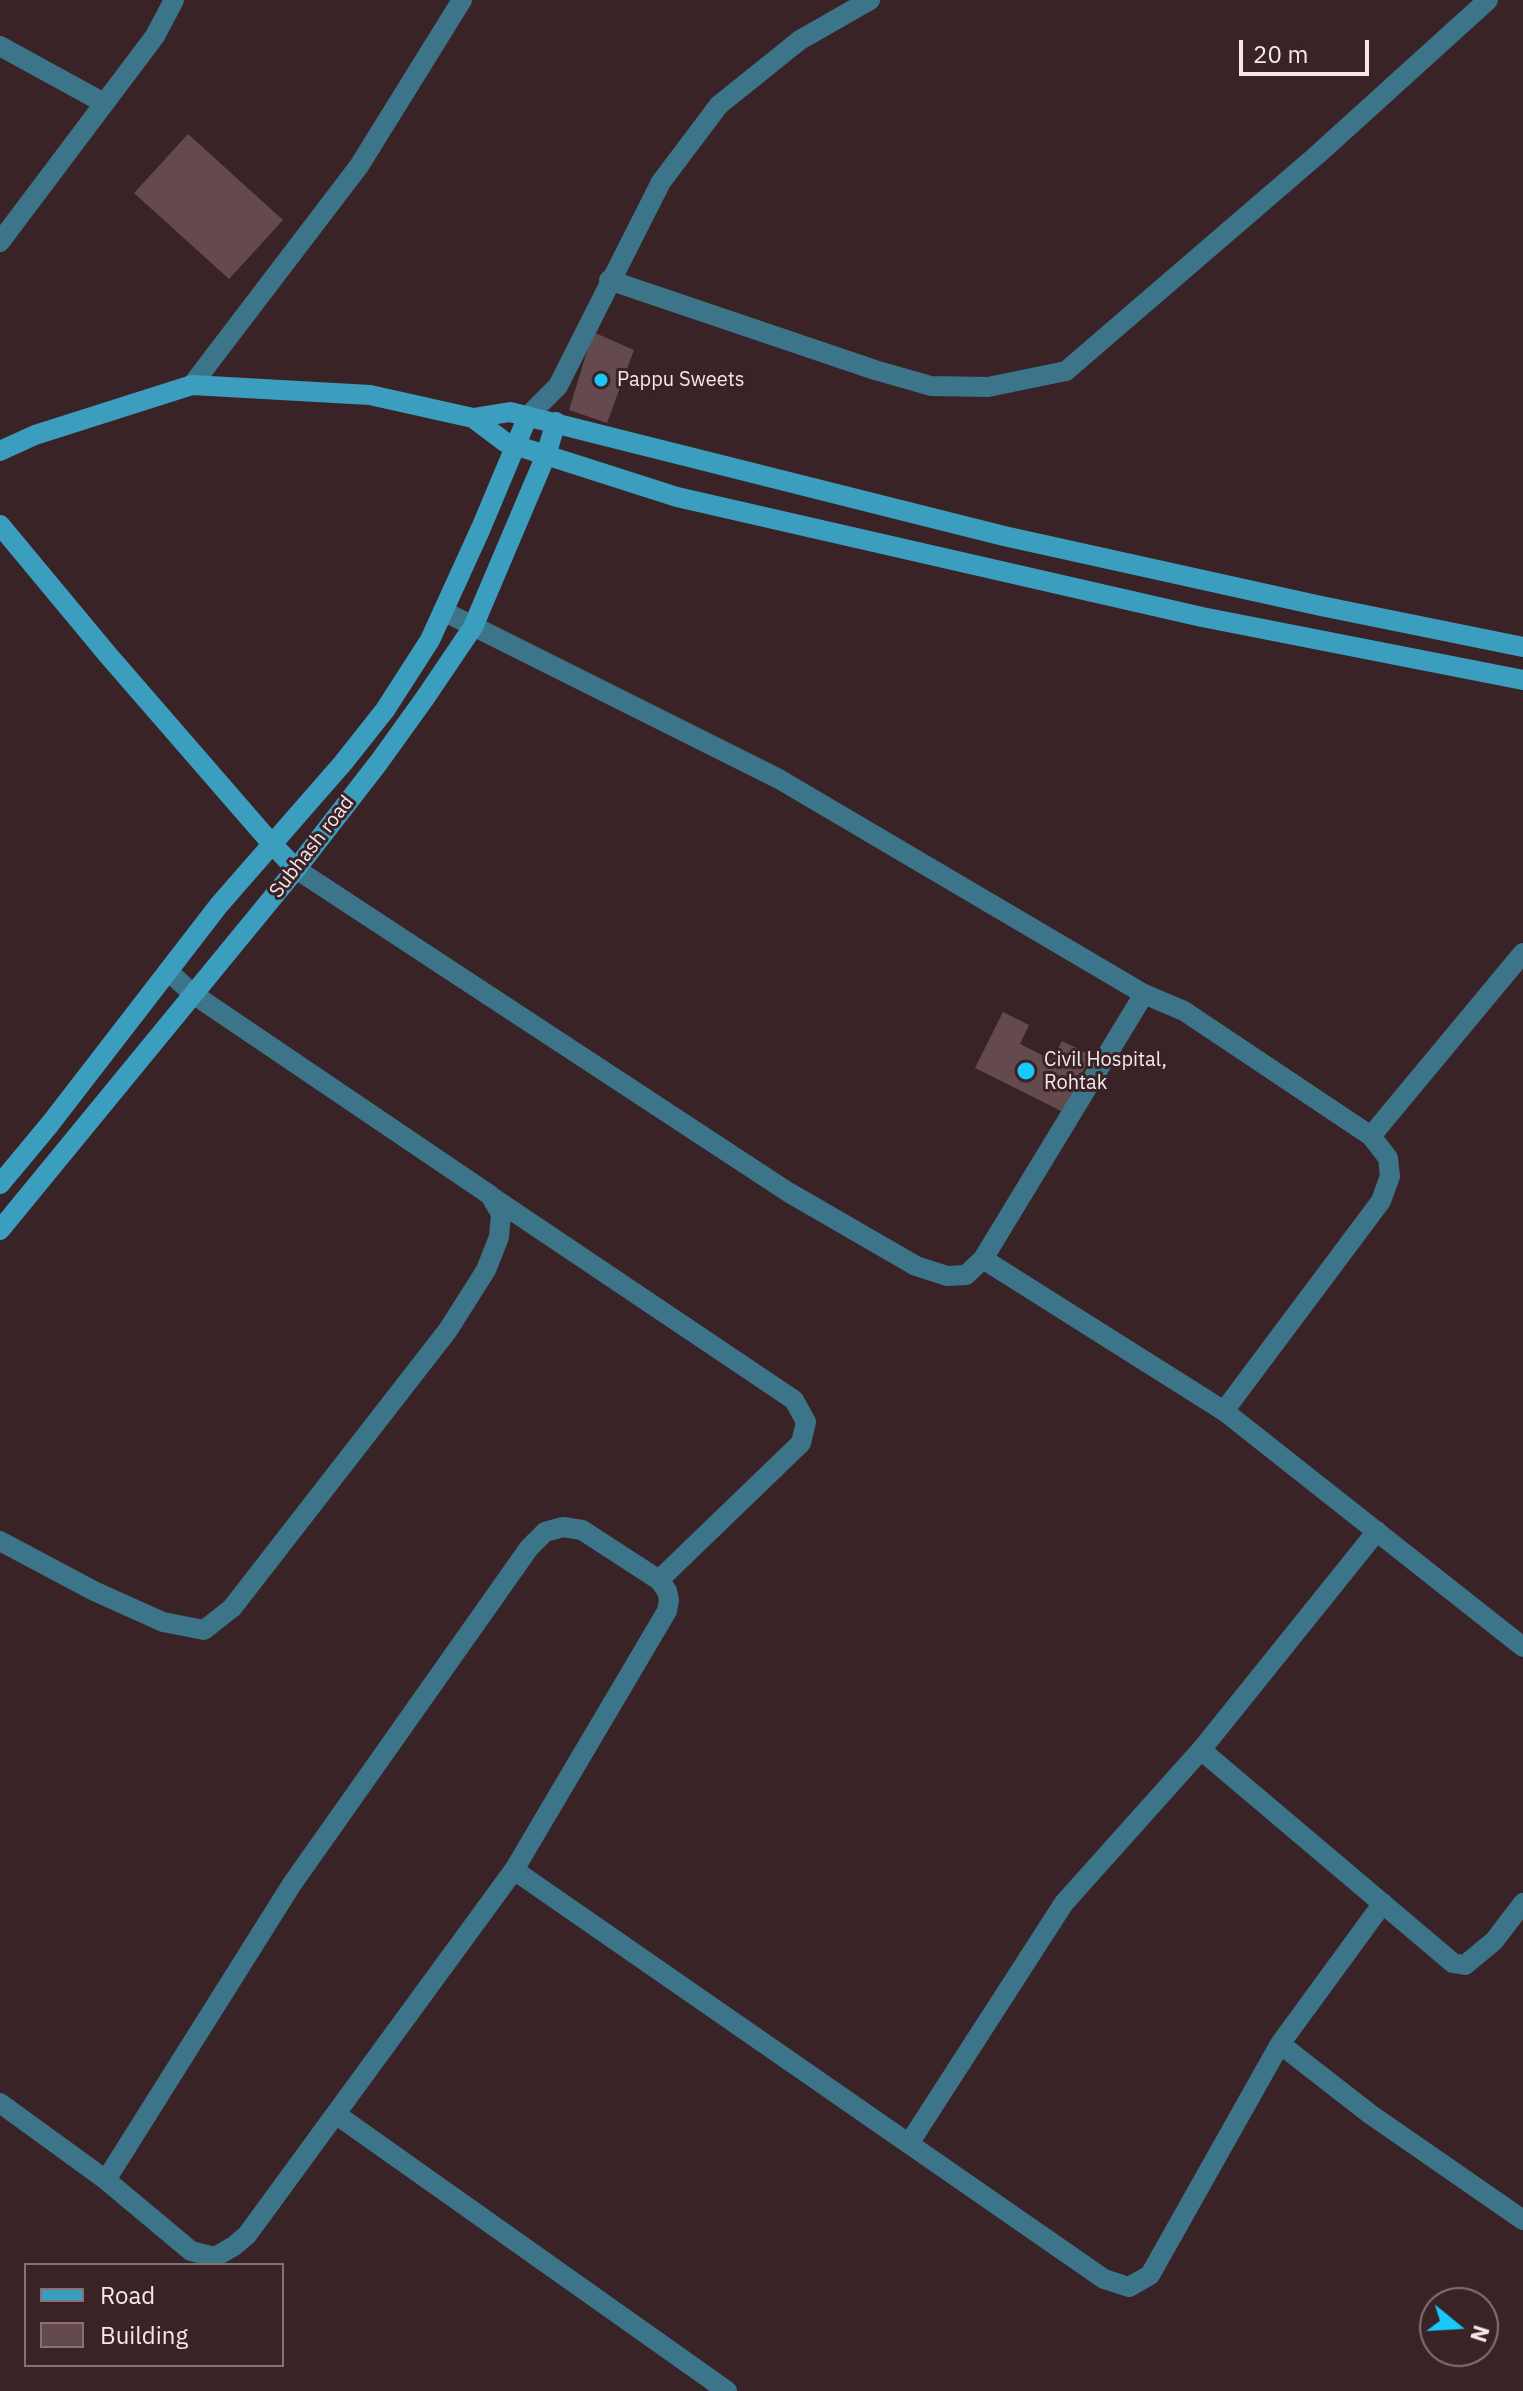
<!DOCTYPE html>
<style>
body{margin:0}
#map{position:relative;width:1523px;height:2391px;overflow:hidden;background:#3a2327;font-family:"IBM Plex Sans",sans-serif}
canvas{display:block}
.legend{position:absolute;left:24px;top:2263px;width:260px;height:104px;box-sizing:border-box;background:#3a2327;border:2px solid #867175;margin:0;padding:10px 14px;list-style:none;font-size:24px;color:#f7e7ea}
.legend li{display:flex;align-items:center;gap:16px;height:40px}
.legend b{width:40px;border:2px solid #867175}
.north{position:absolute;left:1419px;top:2287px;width:80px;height:80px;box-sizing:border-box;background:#3a2327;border:2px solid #867175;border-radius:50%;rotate:108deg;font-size:22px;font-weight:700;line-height:32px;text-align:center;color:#f7e7ea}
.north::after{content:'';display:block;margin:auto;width:28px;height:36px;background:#18cafc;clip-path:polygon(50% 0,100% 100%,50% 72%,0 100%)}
.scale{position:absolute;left:1239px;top:40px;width:130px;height:36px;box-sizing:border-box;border:4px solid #f7e7ea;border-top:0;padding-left:10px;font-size:24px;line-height:28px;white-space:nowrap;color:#f7e7ea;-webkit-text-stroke:6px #3a2327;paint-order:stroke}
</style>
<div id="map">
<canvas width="1523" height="2391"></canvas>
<ul class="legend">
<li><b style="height:10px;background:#3b9ebf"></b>Road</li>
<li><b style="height:22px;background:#644a4f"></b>Building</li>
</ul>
<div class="north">N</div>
<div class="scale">20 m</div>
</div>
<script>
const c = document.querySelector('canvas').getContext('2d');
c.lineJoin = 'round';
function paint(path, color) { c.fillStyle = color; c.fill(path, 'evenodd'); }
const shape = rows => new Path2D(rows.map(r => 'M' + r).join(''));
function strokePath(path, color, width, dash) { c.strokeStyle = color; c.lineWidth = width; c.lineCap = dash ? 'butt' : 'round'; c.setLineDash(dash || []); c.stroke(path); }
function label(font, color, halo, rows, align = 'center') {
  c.font = font + ' "IBM Plex Sans",sans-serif'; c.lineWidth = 6; c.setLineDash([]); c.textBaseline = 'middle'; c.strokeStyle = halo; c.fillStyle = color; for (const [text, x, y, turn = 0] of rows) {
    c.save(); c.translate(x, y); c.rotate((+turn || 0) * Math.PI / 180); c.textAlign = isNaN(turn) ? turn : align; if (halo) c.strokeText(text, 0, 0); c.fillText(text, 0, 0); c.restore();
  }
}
paint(shape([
 [188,134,283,220,229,279,134,193],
 [593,332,634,350,607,423,569,410],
 [1003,1012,1029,1025,1020,1044,1052,1060,1062,1041,1091,1055,1063,1112,975,1068]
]), '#644a4f');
strokePath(shape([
 [0,46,104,103],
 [0,242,155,36,174,0],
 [609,280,875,370,931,386,988,387,1066,371,1317,155,1488,0],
 [192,385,359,166,462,0],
 [528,416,558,386,661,182,719,105,800,40,870,0],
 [443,611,779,779,1144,994,1184,1011,1371,1136,1388,1158,1390,1176,1381,1201,1224,1411],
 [296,869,788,1192,916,1266,947,1276,966,1275,983,1259,1144,994],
 [1371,1136,1523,953],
 [492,1197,794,1400,806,1422,801,1443,659,1580],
 [983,1259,1224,1411,1523,1647],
 [0,1541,94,1591,163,1622,204,1630,232,1608,448,1330,486,1270,499,1237,501,1214,490,1195,193,994,168,971],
 [1201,1750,1377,1531],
 [514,1870,1104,2279,1129,2287,1150,2275,1280,2044,1383,1903],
 [1280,2044,1370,2114,1523,2220],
 [0,2103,106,2180,191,2251,215,2257,234,2246,247,2235,514,1870,667,1611,669,1600,667,1591,659,1580,582,1530,563,1527,545,1532,529,1548,292,1884,106,2180],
 [337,2115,727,2391],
 [910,2142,1064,1903,1201,1750,1453,1963,1465,1965,1494,1941,1523,1903]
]), '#3c7489', 20);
strokePath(shape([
 [473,418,505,442,677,497,1202,617,1523,680],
 [0,451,35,435,192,385,370,395,473,418,510,412,1004,536,1321,606,1523,647],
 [0,525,108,655,272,844,296,869],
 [0,1184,50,1124,219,905,343,763,385,710,430,640,481,528,528,416],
 [0,1230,296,869,379,762,425,698,473,627,546,455,556,422]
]), '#3b9ebf', 20);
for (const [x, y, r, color] of [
 [601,380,8,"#18cafc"],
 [1026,1071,10,"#18cafc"]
]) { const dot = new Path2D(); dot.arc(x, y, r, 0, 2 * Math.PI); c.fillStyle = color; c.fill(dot); strokePath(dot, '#3a2327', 3); }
label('20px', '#f7e7ea', '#3a2327', [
 ["Pappu Sweets",617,380],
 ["Civil Hospital,",1044,1060],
 ["Rohtak",1044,1083]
], 'left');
label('20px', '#f7e7ea', '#3a2327', [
 ["Subhash road",312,847,-52]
]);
</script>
